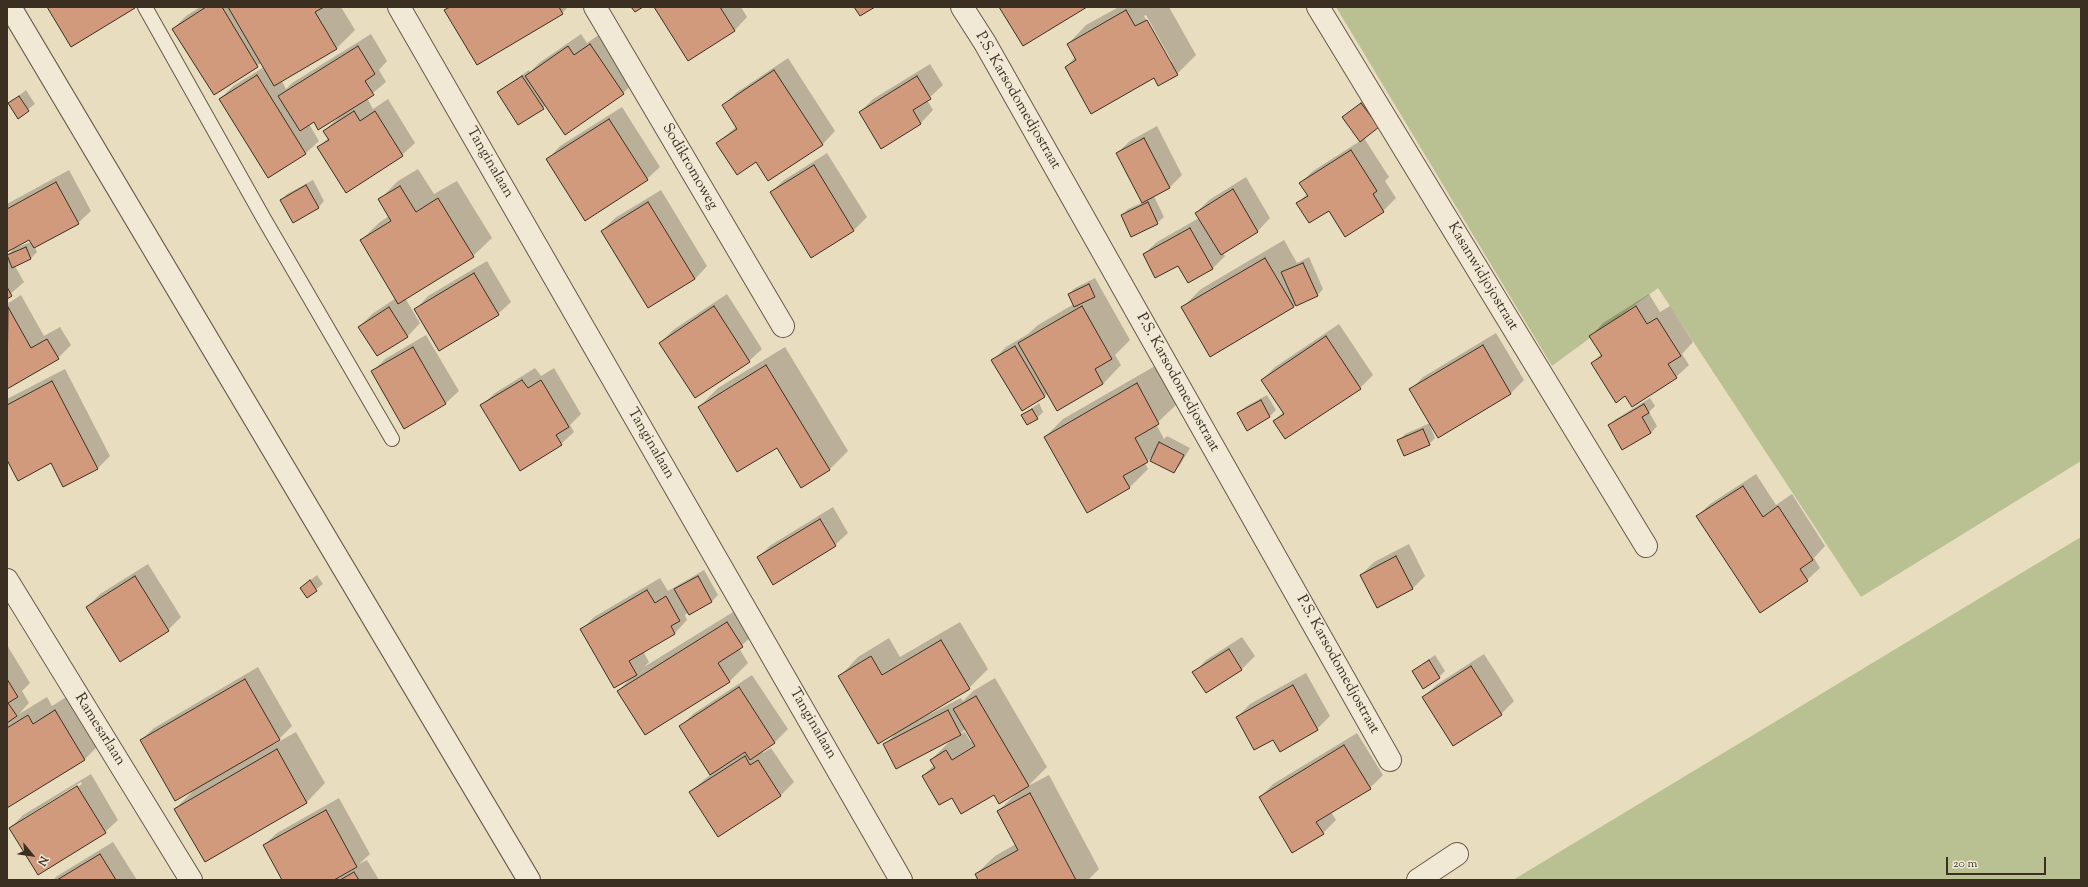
<!DOCTYPE html>
<style>
body{margin:0}
#map{position:relative;width:2088px;height:887px;overflow:hidden;background:#e9ddc0;font-family:"Sorts Mill Goudy",serif}
canvas{display:block}
.frame{position:absolute;inset:0;border:8px solid #3b2f21;pointer-events:none}
.north{position:absolute;left:12px;top:835px;width:40px;height:40px;-webkit-text-stroke:3px #f1e9d6;paint-order:stroke;rotate:119deg;font-size:11px;font-weight:700;line-height:16px;text-align:center;color:#3b2f21}
.north::after{content:'';display:block;margin:auto;width:14px;height:18px;background:#3b2f21;clip-path:polygon(50% 0,100% 100%,50% 72%,0 100%)}
.scale{position:absolute;left:1946px;top:857px;width:100px;height:18px;box-sizing:border-box;border:2px solid #3b2f21;border-top:0;padding-left:5px;font-size:12px;line-height:14px;white-space:nowrap;color:#3b2f21;-webkit-text-stroke:3px #f1e9d6;paint-order:stroke}
</style>
<div id="map">
<canvas width="2088" height="887"></canvas>
<div class="frame"></div>
<div class="north">N</div>
<div class="scale">20 m</div>
</div>
<script>
const c = document.querySelector('canvas').getContext('2d');
c.lineJoin = 'round';
function paint(path, color) { c.fillStyle = color; c.fill(path, 'evenodd'); }
const shape = rows => new Path2D(rows.map(r => 'M' + r).join(''));
function strokePath(path, color, width, dash) { c.strokeStyle = color; c.lineWidth = width; c.lineCap = dash ? 'butt' : 'round'; c.setLineDash(dash || []); c.stroke(path); }
function label(font, color, halo, rows, align = 'center') {
  c.font = font + ' "Sorts Mill Goudy",serif'; c.lineWidth = 3; c.setLineDash([]); c.textBaseline = 'middle'; c.strokeStyle = halo; c.fillStyle = color; for (const [text, x, y, turn = 0] of rows) {
    c.save(); c.translate(x, y); c.rotate((+turn || 0) * Math.PI / 180); c.textAlign = isNaN(turn) ? turn : align; if (halo) c.strokeText(text, 0, 0); c.fillText(text, 0, 0); c.restore();
  }
}
paint(shape([
 [1336,7,2081,7,2081,461,1861,597,1658,288,1552,366],
 [2081,537,2081,880,1513,880]
]), '#b9c091');
paint(shape([
 [200,7,341,7,355,30,336,49,282,81,286,89,292,83,371,34,387,61,379,70,386,82,367,98,373,109,388,99,415,143,402,155,319,147,328,138,324,131,339,117,314,121,309,124,319,141,306,153,268,177,220,99,233,86,264,67,261,63,214,94,173,29,186,16],
 [449,7,568,7,562,13,445,11],
 [655,7,741,7,747,17,735,30,689,60],
 [1119,7,1154,8,1169,7,1196,55,1177,74,1159,84,1155,77,1066,67,1075,57,1068,44,1086,25],
 [1146,15,1172,62,1170,62,1144,16],
 [603,32,636,81,623,93,546,105,543,108,498,92,529,70,530,72,539,63,581,34,587,43],
 [788,58,835,131,823,144,769,180,757,161,717,143,737,126,723,106,736,93],
 [930,64,943,85,927,100,933,110,921,123,881,148,860,112,873,99],
 [26,90,35,104,18,117,9,104],
 [1368,97,1385,120,1364,138,1389,177,1385,181,1396,198,1383,211,1330,209,1298,203,1307,194,1300,183,1313,171,1360,141,1343,118],
 [622,107,660,167,647,179,548,159,560,146],
 [1157,126,1182,175,1169,188,1154,196,1164,217,1157,223,1122,215,1128,209,1143,202,1117,153,1130,141],
 [827,153,867,217,854,230,811,257,771,192,784,180],
 [418,169,434,194,457,181,492,238,473,256,405,298,420,323,408,336,378,355,359,327,372,314,396,298,361,240,380,222,389,216,379,200,398,181],
 [69,170,91,211,78,223,35,247,37,252,31,258,15,266,24,282,7,297,7,252,8,255,14,248,31,242,30,238,7,251,7,204],
 [1246,177,1270,218,1258,231,1223,253,1225,256,1212,269,1178,264,1144,254,1157,242,1199,218,1196,213,1209,200],
 [313,180,324,201,318,208,281,200,287,194],
 [661,190,707,266,695,279,602,231,615,218],
 [1284,240,1297,263,1309,257,1323,289,1317,296,1293,307,1183,307,1201,289],
 [487,261,511,302,498,314,416,309,428,296],
 [1095,278,1130,340,1115,355,1121,365,1103,384,1048,393,1045,396,993,360,1006,347,1028,334,1038,325,1074,304,1069,294,1075,288],
 [727,294,762,349,749,361,660,343,673,330],
 [1649,294,1660,312,1670,306,1693,342,1682,354,1689,365,1676,377,1626,395,1592,363,1602,353,1591,336,1603,323],
 [21,295,44,336,60,327,71,345,58,358,7,388,7,304],
 [1339,324,1373,375,1360,388,1285,438,1274,421,1283,412,1262,380,1275,367],
 [1496,333,1524,380,1511,393,1438,437,1430,426,1435,438,1429,444,1399,441,1405,434,1430,423,1410,390,1423,377],
 [426,335,459,391,446,403,405,427,373,371,385,359],
 [785,347,848,451,829,470,777,446,699,407,718,388],
 [1155,366,1177,404,1156,424,1164,439,1167,436,1190,448,1180,465,1174,472,1153,456,1145,463,1148,469,1129,488,1045,437,1063,419],
 [535,368,541,376,554,368,581,414,570,425,574,432,561,444,482,405,495,393],
 [65,369,110,456,97,469,7,458,7,399],
 [1267,395,1276,410,1270,416,1247,429,1238,414,1245,407],
 [1650,398,1655,406,1649,412,1657,426,1651,433,1609,425,1616,419],
 [1039,403,1043,412,1037,418,1023,415],
 [1756,474,1776,505,1792,494,1825,546,1814,558,1820,568,1807,580,1697,516,1710,504],
 [833,507,848,533,835,545,758,557,771,545],
 [1409,544,1425,576,1413,588,1361,575,1374,562],
 [148,564,181,617,168,630,87,607,100,594],
 [704,570,718,595,712,601,689,614,688,612,685,615,687,620,675,633,643,651,649,662,644,667,746,604,761,628,739,648,748,663,729,682,618,691,631,678,581,630,594,617,660,578,668,591],
 [317,575,323,584,307,597,301,588],
 [960,622,988,669,969,688,921,717,922,718,961,698,963,701,973,691,995,678,1047,767,1028,786,1049,775,1099,869,1088,880,979,880,976,874,995,856,1016,844,998,811,1016,794,952,796,923,776,934,765,931,760,952,739,884,745,896,733,840,676,858,657,889,638,900,657],
 [966,728,973,740,971,742,965,732,960,734],
 [1242,637,1255,656,1242,669,1206,692,1194,673,1206,660],
 [7,645,30,683,22,691,29,703,19,714,47,697,52,706,74,692,103,741,85,759,7,807],
 [1484,654,1514,701,1501,714,1423,698,1436,685],
 [1435,655,1445,671,1439,677,1413,671],
 [258,667,292,726,279,739,272,743,273,745,296,732,325,783,307,802,205,861,175,809,196,788,141,740,154,728],
 [1306,673,1330,716,1317,729,1237,717,1250,704],
 [752,675,788,729,775,742,762,751,763,753,771,748,794,782,781,795,718,836,690,792,711,774,680,727,693,714],
 [1357,733,1383,775,1370,788,1331,812,1336,820,1323,833,1260,797,1273,784],
 [91,774,118,820,105,832,10,828,23,815],
 [81,782,82,784,24,820,24,818],
 [339,798,370,854,359,864,367,860,379,880,283,880,264,845,277,833],
 [113,842,137,880,53,880,57,876]
]), '#0003');
const building = shape([
 [47,7,134,7,135,8,71,47,47,7],
 [206,7,222,7,258,67,214,95,172,29,206,7],
 [228,7,324,7,315,12,337,49,274,86,228,7],
 [450,7,559,7,563,14,477,65,444,10,450,7],
 [631,7,643,7,635,12,631,7],
 [654,7,720,7,735,31,688,61,654,7],
 [854,7,875,7,860,16,854,7],
 [999,7,1087,7,1023,46,999,7],
 [1126,10,1135,26,1147,20,1178,75,1158,86,1154,78,1091,114,1065,67,1076,60,1067,44,1126,10],
 [590,44,624,94,565,135,525,76,568,46,574,55,590,44],
 [358,46,375,74,365,81,374,95,318,130,314,122,300,131,278,96,358,46],
 [774,70,823,145,768,181,756,162,737,175,716,143,737,129,722,105,774,70],
 [257,75,306,154,268,178,219,99,257,75],
 [522,76,544,109,518,125,497,92,522,76],
 [917,76,931,99,913,110,921,124,881,149,859,112,917,76],
 [19,96,29,111,18,119,8,103,19,96],
 [1361,103,1379,127,1360,142,1342,117,1361,103],
 [354,111,360,121,375,111,403,156,346,193,317,147,329,140,323,131,354,111],
 [609,119,648,180,585,221,546,159,609,119],
 [1144,138,1170,188,1142,203,1116,153,1144,138],
 [1351,150,1377,191,1373,194,1384,212,1345,237,1329,211,1309,223,1296,203,1308,196,1299,183,1351,150],
 [814,165,854,231,811,258,770,192,814,165],
 [56,182,79,224,34,248,29,240,7,252,7,209,56,182],
 [306,185,319,208,293,223,280,200,306,185],
 [400,186,416,212,438,198,474,257,398,304,360,240,391,221,378,199,400,186],
 [1233,189,1258,232,1221,255,1195,213,1233,189],
 [648,202,695,279,648,308,601,231,648,202],
 [1148,202,1158,224,1131,237,1121,215,1148,202],
 [1190,228,1213,269,1188,283,1178,266,1155,278,1143,254,1190,228],
 [26,247,31,259,12,268,7,255,26,247],
 [1265,258,1294,307,1210,357,1181,307,1265,258],
 [1303,263,1318,296,1296,306,1281,272,1303,263],
 [474,273,499,315,439,351,414,309,474,273],
 [1089,284,1095,297,1074,307,1068,294,1089,284],
 [7,287,12,296,7,299,7,287],
 [714,306,750,362,695,398,659,343,714,306],
 [1082,306,1112,359,1095,369,1103,384,1057,411,1018,343,1082,306],
 [1636,306,1647,324,1657,318,1681,356,1668,364,1677,378,1632,407,1625,396,1616,403,1591,363,1602,356,1589,336,1636,306],
 [8,307,31,348,47,339,59,359,7,389,8,307],
 [389,307,408,337,377,356,358,327,389,307],
 [1326,336,1361,389,1285,439,1273,421,1284,414,1261,380,1326,336],
 [1483,345,1511,394,1438,438,1409,389,1483,345],
 [1015,346,1045,397,1022,411,991,360,1015,346],
 [413,347,446,404,404,429,371,371,413,347],
 [766,365,830,470,801,488,777,448,737,472,698,407,766,365],
 [522,380,528,388,541,380,569,427,556,435,562,445,520,471,480,405,522,380],
 [52,381,98,469,63,487,51,463,18,481,7,460,7,405,52,381],
 [1137,383,1159,424,1135,438,1148,462,1123,476,1130,488,1087,513,1044,437,1137,383],
 [1261,400,1270,417,1247,431,1237,413,1261,400],
 [1644,404,1649,413,1642,417,1651,433,1622,450,1608,425,1644,404],
 [1032,409,1038,419,1027,425,1021,415,1032,409],
 [1423,429,1430,445,1404,456,1397,440,1423,429],
 [1159,442,1184,455,1174,473,1150,461,1159,442],
 [1743,486,1763,517,1778,506,1813,560,1800,569,1808,581,1760,613,1696,516,1743,486],
 [820,519,836,546,773,585,757,557,820,519],
 [1396,556,1413,589,1377,608,1360,575,1396,556],
 [135,576,169,631,120,662,86,607,135,576],
 [698,576,712,602,689,615,674,589,698,576],
 [310,580,317,591,307,598,300,588,310,580],
 [647,590,655,603,666,596,680,621,671,626,675,634,629,661,637,675,614,688,580,629,647,590],
 [727,622,743,647,718,663,730,682,645,735,617,691,727,622],
 [941,640,970,689,878,744,838,676,871,656,882,675,941,640],
 [1229,649,1242,670,1206,693,1192,672,1229,649],
 [1429,660,1440,678,1423,689,1412,671,1429,660],
 [1471,666,1502,715,1453,746,1422,697,1471,666],
 [7,679,18,697,8,703,17,716,7,723,7,679],
 [245,679,280,740,175,801,140,740,245,679],
 [1293,685,1318,730,1280,752,1273,740,1254,750,1236,717,1293,685],
 [739,687,775,743,750,760,745,752,710,775,679,726,739,687],
 [976,696,1029,786,999,804,994,795,961,814,952,798,939,805,922,776,935,768,930,760,946,750,952,760,975,746,953,709,976,696],
 [55,710,85,760,7,808,7,728,28,715,33,724,55,710],
 [948,710,961,735,896,769,883,744,948,710],
 [1344,745,1371,789,1316,822,1324,834,1292,853,1259,797,1344,745],
 [277,749,307,803,205,862,174,809,277,749],
 [745,756,750,765,758,760,781,796,718,837,689,792,745,756],
 [77,786,106,833,38,875,9,828,77,786],
 [1030,793,1076,880,978,880,975,874,1018,850,997,811,1030,793],
 [326,810,357,867,334,880,282,880,263,845,326,810],
 [100,854,116,880,57,880,100,854],
 [354,872,359,880,340,880,354,872]
]);
paint(building, '#d19a7d');
strokePath(building, '#3b2f21', 1);
const lane = shape([
 [145,7,264,219,392,439]
]);
const street = shape([
 [10,7,529,880],
 [399,7,901,880],
 [595,7,783,326],
 [962,7,985,43,1390,760],
 [1318,7,1646,546],
 [7,580,191,880],
 [1418,880,1457,854]
]);
strokePath(lane, '#665a49', 16);
strokePath(street, '#665a49', 24);
strokePath(lane, '#f1e9d6', 14);
strokePath(street, '#f1e9d6', 22);
label('15px', '#3b2f21', '#f1e9d6', [
 ["P.S. Karsodomedjostraat",1017,101,60],
 ["Tanginalaan",489,163,60],
 ["Sodikromoweg",689,167,60],
 ["Kasanwidjojostraat",1482,277,59],
 ["P.S. Karsodomedjostraat",1177,383,61],
 ["Tanginalaan",650,444,60],
 ["P.S. Karsodomedjostraat",1337,665,61],
 ["Tanginalaan",812,724,60],
 ["Ramesarlaan",99,730,58]
]);
</script>
